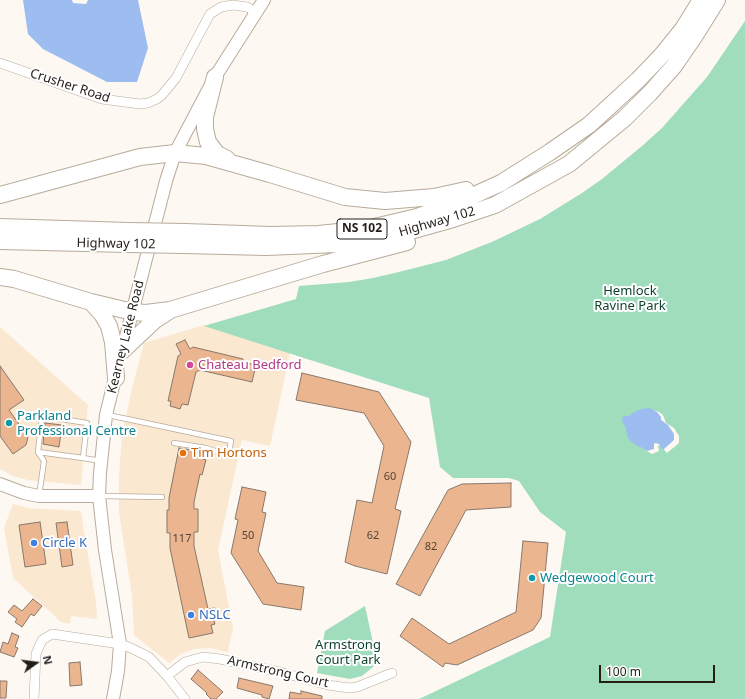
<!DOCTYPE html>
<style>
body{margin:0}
#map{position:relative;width:745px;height:699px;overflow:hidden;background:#fdf8f1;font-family:"Noto Sans",sans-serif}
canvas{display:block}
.north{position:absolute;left:16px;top:643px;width:40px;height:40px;-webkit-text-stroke:3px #fff;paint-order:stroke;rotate:76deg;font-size:11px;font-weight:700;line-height:16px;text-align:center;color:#221d17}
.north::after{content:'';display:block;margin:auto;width:14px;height:18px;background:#221d17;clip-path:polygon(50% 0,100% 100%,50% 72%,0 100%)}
.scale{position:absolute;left:599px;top:665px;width:116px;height:18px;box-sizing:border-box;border:2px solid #221d17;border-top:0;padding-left:5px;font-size:12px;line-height:14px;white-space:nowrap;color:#221d17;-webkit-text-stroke:3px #fff;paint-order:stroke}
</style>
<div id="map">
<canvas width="745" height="699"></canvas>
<div class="north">N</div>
<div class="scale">100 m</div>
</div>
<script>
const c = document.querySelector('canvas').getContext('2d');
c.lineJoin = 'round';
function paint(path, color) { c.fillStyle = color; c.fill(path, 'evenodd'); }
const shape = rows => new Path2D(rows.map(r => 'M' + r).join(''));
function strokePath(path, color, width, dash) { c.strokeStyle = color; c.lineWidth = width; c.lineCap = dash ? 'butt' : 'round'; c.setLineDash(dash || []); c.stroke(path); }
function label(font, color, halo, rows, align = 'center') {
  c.font = font + ' "Noto Sans",sans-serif'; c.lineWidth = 4; c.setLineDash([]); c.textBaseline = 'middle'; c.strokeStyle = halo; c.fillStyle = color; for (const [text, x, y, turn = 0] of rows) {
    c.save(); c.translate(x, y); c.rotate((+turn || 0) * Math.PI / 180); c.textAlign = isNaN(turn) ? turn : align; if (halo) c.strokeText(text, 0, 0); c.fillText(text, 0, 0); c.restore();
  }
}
paint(shape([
 [204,325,290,353,270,446,242,440,218,550,233,628,228,652,209,648,194,649,181,654,169,663,134,635,132,596,119,512,119,474,122,435,132,388,144,343],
 [0,327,88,405,81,485,28,480,13,476,0,469],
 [13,504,28,508,81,511,84,531,96,602,97,619,71,616,70,624,61,622,13,578,4,528]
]), '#fbe8d1');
paint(shape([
 [745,21,745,699,419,699,550,637,566,532,540,512,519,481,509,478,453,478,440,467,429,398,204,326,296,299,299,286,349,282,373,278,399,272,446,260,494,241,540,219,582,193,602,179,642,146,662,128,707,77],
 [653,410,659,412,663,415,666,423,674,428,679,436,679,443,667,453,660,445,658,446,659,451,652,454,640,447],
 [365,606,377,661,373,667,362,676,350,679,317,673,325,631]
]), '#9fddbd');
paint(shape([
 [23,0,72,0,73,3,86,4,88,0,138,0,148,48,137,82,107,82,43,49,28,34],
 [650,408,657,412,661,417,661,420,668,425,674,434,674,440,663,450,659,444,655,443,654,444,654,449,647,451,631,442,627,436,626,428,622,421,623,416,629,416,633,413,641,409]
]), '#9dbcef');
const building = shape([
 [185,340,190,349,193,347,243,359,243,362,256,365,252,382,200,370,196,372,188,405,182,404,180,409,170,406,171,401,168,401,178,356,181,354,176,344,185,340],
 [0,366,24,400,9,410,28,437,26,445,13,454,0,436,0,366],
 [302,373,379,392,411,442,395,509,401,511,387,574,355,566,345,562,357,500,372,503,384,446,364,413,296,400,302,373],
 [45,423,62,425,59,447,43,444,45,423],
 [179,448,204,452,203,459,206,460,202,475,200,474,194,502,194,509,198,509,198,532,194,532,194,546,208,609,215,608,217,616,213,617,215,624,211,625,213,633,189,638,170,548,170,533,167,533,167,510,169,510,169,498,179,448],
 [511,483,511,507,466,510,420,596,396,584,448,490,462,484,511,483],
 [242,487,266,492,262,512,266,513,258,551,277,583,304,587,301,610,263,604,231,553,238,520,235,519,242,487],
 [40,522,46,564,25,567,19,525,40,522],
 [67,522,73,565,62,567,56,523,67,522],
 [523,541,548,543,541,618,533,630,457,665,445,663,443,667,400,636,412,618,449,644,516,612,523,541],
 [33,599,42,606,34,616,31,614,22,627,15,622,17,619,8,612,14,605,22,611,33,599],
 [12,633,19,636,15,647,18,648,14,657,0,652,3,642,8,644,12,633],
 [80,662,82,685,70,686,69,663,80,662],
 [198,670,223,692,216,699,211,699,206,694,207,693,191,679,198,670],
 [239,678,273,686,269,699,262,697,262,695,237,688,239,678],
 [0,681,7,681,6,698,0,698,0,681],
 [301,691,322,696,322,699,289,699,290,692,301,694,301,691]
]);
paint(building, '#ebb68f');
strokePath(building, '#88786c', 1);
const lane = shape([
 [108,415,231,441,229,453,224,454,206,448,174,443],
 [38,452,83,458],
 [39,496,44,461,38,452,42,416,87,423,83,458,101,461],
 [100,496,162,497]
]);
const street = shape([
 [0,63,102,99,140,104,148,103,157,99,162,95,176,78,210,14,221,7,233,5,247,7,257,13],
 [167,676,185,662,203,657,220,659,280,672,328,685,349,688,357,687,392,673],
 [34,699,36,654,42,640,52,634,120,644,131,648,149,657,167,676,185,699]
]);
const secondary = shape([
 [122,352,166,181,175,153,215,77,264,0],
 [0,484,24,493,39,496,99,496],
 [113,699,118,671,120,644,105,550,99,496,100,473,106,415,117,370]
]);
const highway = shape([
 [215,77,205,117,205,129,208,142,217,154,227,159],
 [0,195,140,157,175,153,206,156,270,174,345,197,385,201,434,197,466,190],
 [0,227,129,231],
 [185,232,271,235,319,234,366,229,417,217,459,202,501,183,550,152,589,125,612,104,638,80,662,55,683,29,701,0],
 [0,241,128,244],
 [184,245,266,247,337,244,403,233,453,219,495,205,569,164,625,118,650,93,674,66,694,37,717,0],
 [0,277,14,279,91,302,133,312,146,313,170,310,323,264,407,242],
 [91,302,102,314,109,326,113,342,116,378],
 [122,351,155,320,169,311]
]);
strokePath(lane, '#b8ab9b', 6);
strokePath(street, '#b8ab9b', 10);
strokePath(secondary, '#b8ab9b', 14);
strokePath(highway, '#b8ab9b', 18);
strokePath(lane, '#fff', 4.5);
strokePath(street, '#fff', 9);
strokePath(secondary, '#fff', 12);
strokePath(highway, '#fff', 16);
const highwayBridge = shape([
 [129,231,185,232],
 [128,244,184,245]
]);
strokePath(highwayBridge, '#b8ab9b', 18, []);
strokePath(highwayBridge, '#fff', 16);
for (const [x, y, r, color] of [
 [190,365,4,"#d1479c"],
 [9,423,4,"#0f9aa8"],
 [183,453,4,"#e8710a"],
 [34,543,4,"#3f7fe0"],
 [532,578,4,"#0f9aa8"],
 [191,615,4,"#3f7fe0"]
]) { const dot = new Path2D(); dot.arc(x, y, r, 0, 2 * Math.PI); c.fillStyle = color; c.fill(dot); strokePath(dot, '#fff', 1.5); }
label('11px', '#544335', null, [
 ["60",390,477],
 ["50",248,536],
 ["62",373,536],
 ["117",182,539],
 ["82",431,547]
]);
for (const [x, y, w] of [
 [362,229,50]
]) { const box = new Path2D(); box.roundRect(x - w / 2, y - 10, w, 20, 3); c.fillStyle = '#fff'; c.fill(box); strokePath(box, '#221d17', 1); }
label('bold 12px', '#221d17', null, [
 ["NS 102",362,229]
]);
label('13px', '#221d17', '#fff', [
 ["Crusher Road",70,86,18],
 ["Highway 102",437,222,-16],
 ["Highway 102",116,244,1],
 ["Kearney Lake Road",126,337,-76],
 ["Armstrong Court",278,672,13]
]);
label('13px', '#0a3f2a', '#fff', [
 ["Hemlock",630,291],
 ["Ravine Park",630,306],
 ["Armstrong",348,645],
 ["Court Park",348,660]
]);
label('13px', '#b23c85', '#fff', [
 ["Chateau Bedford",198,365]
], 'left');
label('13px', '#0d838f', '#fff', [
 ["Parkland",17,416],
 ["Professional Centre",17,431],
 ["Wedgewood Court",540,578]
], 'left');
label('13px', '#c56008', '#fff', [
 ["Tim Hortons",191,453]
], 'left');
label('13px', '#366cbe', '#fff', [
 ["Circle K",42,543],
 ["NSLC",199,615]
], 'left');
</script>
